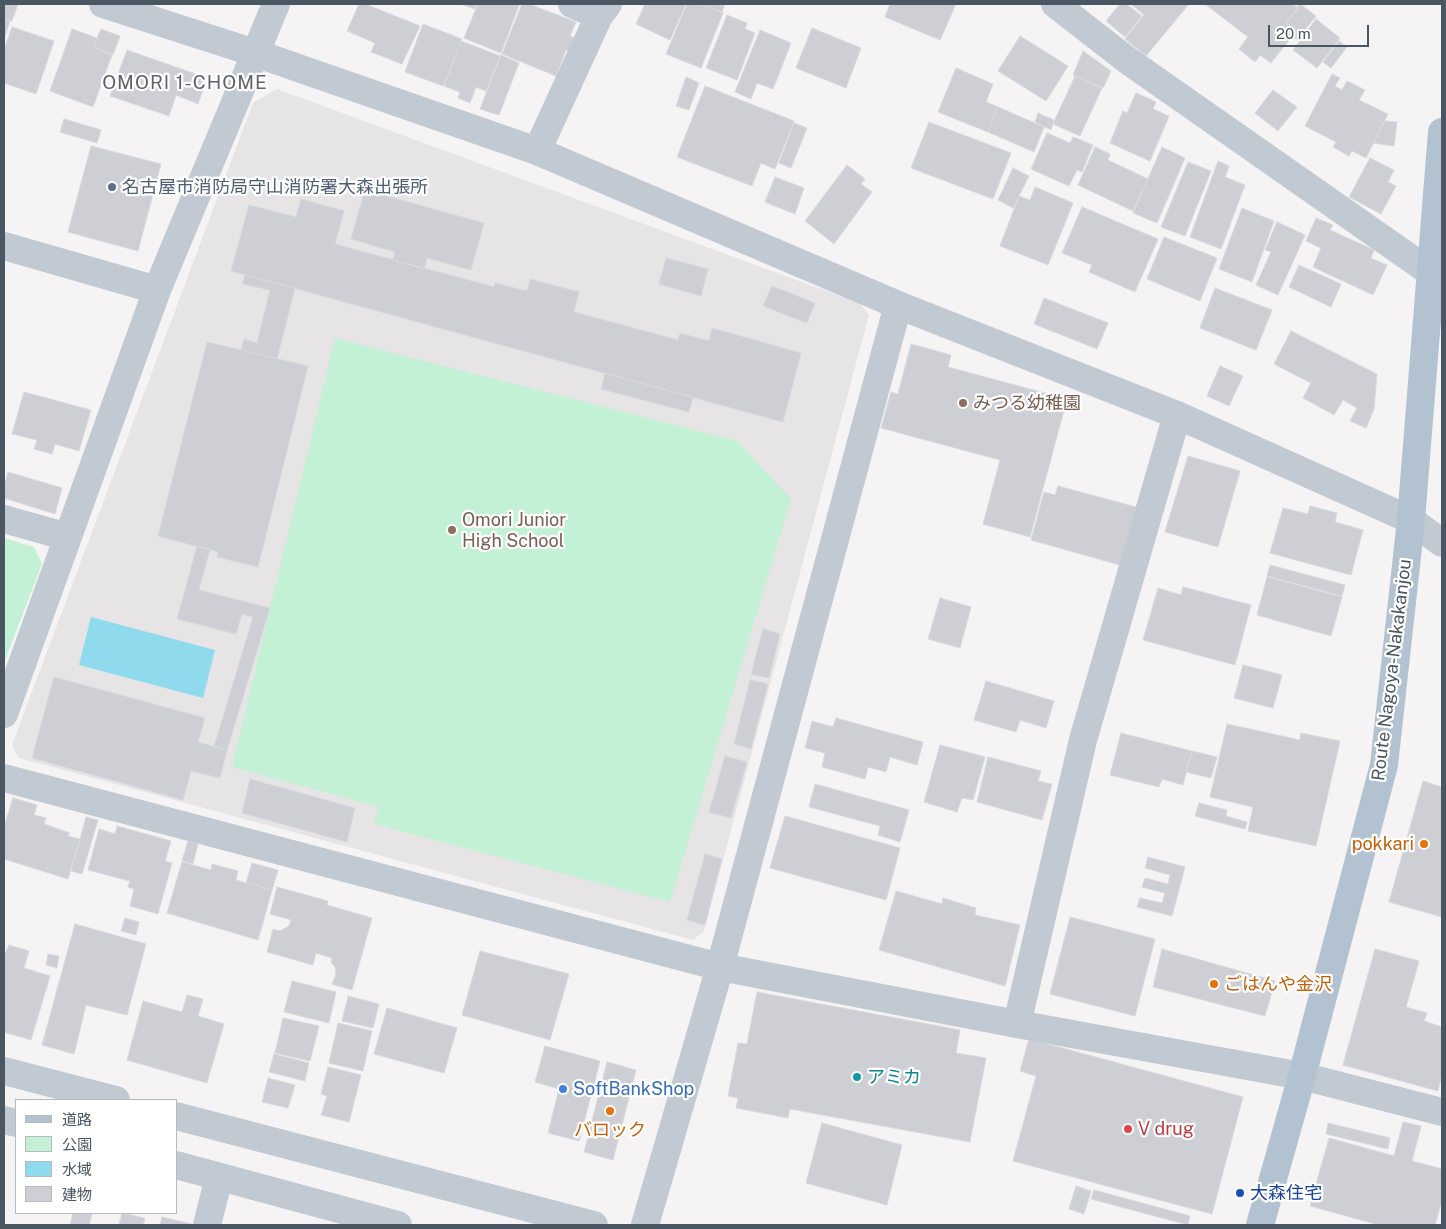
<!DOCTYPE html>
<meta charset="utf-8">
<style>
body{margin:0}
#map{position:relative;width:1446px;height:1229px;overflow:hidden;background:#f5f3f3;font-family:"Public Sans","Noto Sans JP",sans-serif}
canvas{display:block}
.frame{position:absolute;inset:0;border:5px solid #4a5661;pointer-events:none}
.legend{position:absolute;left:15px;top:1099px;width:162px;height:115px;box-sizing:border-box;background:#fff;border:1px solid #b7bbc0;margin:0;padding:6px 9px;list-style:none;font-size:15px;color:#4a5661}
.legend li{display:flex;align-items:center;gap:10px;height:25px}
.legend b{width:25px;border:1px solid #b7bbc0}
.scale{position:absolute;left:1268px;top:25px;width:101px;height:22px;box-sizing:border-box;border:2px solid #4a5661;border-top:0;padding-left:6px;font-size:15px;line-height:18px;white-space:nowrap;color:#4a5661;-webkit-text-stroke:4px #fff;paint-order:stroke}
</style>
<div id="map">
<canvas width="1446" height="1229"></canvas>
<div class="frame"></div>
<ul class="legend">
<li><b style="height:6px;background:#b3c2d1"></b>道路</li>
<li><b style="height:14px;background:#c3f1d5"></b>公園</li>
<li><b style="height:14px;background:#90daee"></b>水域</li>
<li><b style="height:14px;background:#cdcfd5"></b>建物</li>
</ul>
<div class="scale">20 m</div>
</div>
<script>
const c = document.querySelector('canvas').getContext('2d');
c.lineJoin = 'round';
function paint(path, color) { c.fillStyle = color; c.fill(path, 'evenodd'); }
const shape = rows => new Path2D(rows.map(r => 'M' + r).join(''));
function strokePath(path, color, width, dash) { c.strokeStyle = color; c.lineWidth = width; c.lineCap = dash ? 'butt' : 'round'; c.setLineDash(dash || []); c.stroke(path); }
function label(font, color, halo, rows, align = 'center') {
  c.font = font + ' "Public Sans","Noto Sans JP",sans-serif'; c.lineWidth = 4.5; c.setLineDash([]); c.textBaseline = 'middle'; c.strokeStyle = halo; c.fillStyle = color; for (const [text, x, y, turn = 0] of rows) {
    c.save(); c.translate(x, y); c.rotate((+turn || 0) * Math.PI / 180); c.textAlign = isNaN(turn) ? turn : align; if (halo) c.strokeText(text, 0, 0); c.fillText(text, 0, 0); c.restore();
  }
}
paint(shape([
 [277,89,859,303,869,315,704,931,693,940,19,758,12,745,253,103]
]), '#e6e4e5');
paint(shape([
 [335,338,737,441,791,499,670,902,374,824,379,807,232,767],
 [4,538,34,547,42,564,4,663]
]), '#c3f1d5');
paint(shape([
 [91,617,215,650,203,698,79,665]
]), '#90daee');
const building = shape([
 [4,4,18,4,12,21,4,19,4,4],
 [359,4,365,4,420,26,402,64,371,52,375,43,347,31,359,4],
 [461,4,477,4,475,9,461,4],
 [478,4,515,4,519,5,501,53,464,38,478,4],
 [522,4,529,4,576,22,570,36,577,39,572,52,566,50,556,76,502,54,522,4],
 [645,4,686,4,670,40,636,24,645,4],
 [687,4,700,4,723,13,701,68,666,54,687,4],
 [700,4,725,4,722,12,700,4],
 [890,4,956,4,940,40,885,17,890,4],
 [1120,4,1126,4,1142,16,1125,37,1106,21,1120,4],
 [1131,4,1189,4,1146,56,1125,39,1144,15,1131,4],
 [1205,4,1292,4,1298,8,1286,23,1296,31,1271,63,1260,55,1255,62,1239,49,1248,37,1205,4],
 [1300,4,1316,16,1297,40,1292,36,1296,31,1286,23,1300,4],
 [727,15,747,23,745,29,755,33,737,80,706,68,727,15],
 [4,19,10,21,4,39,4,19],
 [1316,19,1340,38,1317,68,1293,50,1316,19],
 [423,24,462,39,443,86,405,72,423,24],
 [12,27,54,41,36,94,4,83,4,50,12,27],
 [812,28,861,48,846,88,796,68,812,28],
 [72,29,97,38,93,47,112,55,93,107,50,91,72,29],
 [101,29,120,36,113,55,93,47,101,29],
 [760,30,791,43,773,89,757,83,751,99,735,92,760,30],
 [1020,36,1068,66,1046,101,998,71,1020,36],
 [461,41,500,56,486,91,476,87,470,103,458,98,460,92,444,86,461,41],
 [1339,41,1347,47,1331,68,1323,62,1339,41],
 [127,50,207,78,198,104,176,95,169,116,110,96,127,50],
 [1083,51,1111,71,1103,88,1073,75,1083,51],
 [501,55,519,63,499,115,480,109,501,55],
 [956,68,993,84,986,102,998,107,988,132,938,112,956,68],
 [1332,74,1340,78,1335,86,1342,90,1347,81,1365,90,1359,100,1388,114,1366,158,1352,151,1349,156,1333,147,1336,142,1305,126,1332,74],
 [1075,76,1102,88,1080,136,1053,124,1075,76],
 [686,77,699,83,689,110,676,106,686,77],
 [705,86,794,121,775,169,761,163,752,186,677,157,705,86],
 [1273,90,1297,107,1278,131,1255,113,1273,90],
 [1136,93,1156,102,1153,109,1169,116,1150,161,1110,143,1123,111,1127,113,1136,93],
 [998,107,1044,127,1034,152,988,132,998,107],
 [1038,113,1054,120,1051,130,1035,122,1038,113],
 [64,119,101,130,97,143,60,132,64,119],
 [1385,121,1397,122,1394,146,1373,143,1385,121],
 [929,122,1011,153,993,199,911,168,929,122],
 [794,123,807,128,791,168,779,163,794,123],
 [1047,133,1070,143,1073,137,1093,145,1082,172,1077,170,1069,186,1031,169,1047,133],
 [91,146,161,164,138,251,68,232,91,146],
 [1095,147,1110,154,1108,160,1148,179,1133,211,1078,185,1095,147],
 [1162,147,1185,158,1157,223,1133,213,1162,147],
 [1370,158,1394,170,1388,182,1396,186,1381,214,1349,197,1370,158],
 [1218,161,1229,166,1225,177,1245,185,1221,249,1190,237,1218,161],
 [1188,162,1211,171,1185,236,1161,227,1188,162],
 [847,165,865,179,861,184,872,192,834,244,805,221,847,165],
 [1013,168,1029,176,1013,208,998,200,1013,168],
 [775,177,804,188,795,214,765,202,775,177],
 [1035,187,1073,203,1048,265,1000,246,1019,196,1030,200,1035,187],
 [365,190,484,223,471,270,427,258,424,269,393,260,395,252,351,239,365,190],
 [301,199,344,211,335,244,494,287,495,283,527,291,530,279,579,292,574,312,678,340,680,333,709,341,712,328,801,353,783,422,231,271,249,205,296,217,301,199],
 [1082,207,1158,239,1135,292,1089,272,1092,265,1062,253,1082,207],
 [1242,208,1274,221,1252,282,1219,269,1242,208],
 [1316,218,1333,225,1330,230,1374,250,1371,258,1387,265,1373,295,1313,267,1321,248,1306,241,1316,218],
 [1277,222,1305,235,1278,295,1256,285,1271,252,1265,250,1277,222],
 [1164,237,1217,258,1200,301,1147,279,1164,237],
 [666,258,708,269,701,296,659,284,666,258],
 [1299,265,1341,284,1331,307,1289,287,1299,265],
 [245,275,295,288,277,359,241,350,244,339,257,343,270,290,243,284,245,275],
 [772,286,815,303,807,323,763,306,772,286],
 [1215,288,1272,310,1256,350,1200,328,1215,288],
 [1044,298,1108,323,1097,349,1034,324,1044,298],
 [1291,331,1377,374,1374,409,1366,428,1350,421,1357,408,1343,400,1334,415,1303,398,1311,383,1274,364,1291,331],
 [207,342,308,366,258,567,217,557,218,552,158,536,207,342],
 [911,344,951,355,948,367,1067,399,1030,537,983,524,1000,460,881,428,891,392,898,394,911,344],
 [1220,366,1243,376,1229,406,1207,396,1220,366],
 [605,373,693,397,689,412,601,389,605,373],
 [24,392,91,410,79,451,55,444,52,454,34,449,37,440,12,434,24,392],
 [1188,456,1240,471,1218,547,1165,532,1188,456],
 [8,472,62,488,55,514,4,498,4,487,8,472],
 [1058,486,1136,507,1120,565,1031,540,1044,492,1055,495,1058,486],
 [1310,506,1337,513,1335,522,1363,530,1351,575,1270,553,1283,508,1308,514,1310,506],
 [197,546,210,549,199,590,270,608,227,750,214,747,253,617,242,614,236,634,177,619,197,546],
 [1270,565,1345,585,1342,596,1267,576,1270,565],
 [1267,577,1342,597,1331,636,1257,615,1267,577],
 [1183,587,1251,605,1235,665,1143,640,1158,588,1181,595,1183,587],
 [940,598,971,607,960,648,928,639,940,598],
 [763,629,780,634,769,678,751,674,763,629],
 [1243,665,1282,675,1273,708,1234,698,1243,665],
 [54,677,205,718,198,742,227,750,220,778,191,771,183,800,32,758,54,677],
 [750,680,768,684,751,749,734,744,750,680],
 [986,681,1054,701,1046,728,1020,720,1016,732,974,720,986,681],
 [836,718,923,742,917,765,890,757,886,772,868,767,865,779,822,767,825,753,805,748,812,721,833,727,836,718],
 [1227,724,1300,740,1301,733,1340,741,1316,846,1248,831,1253,807,1210,797,1227,724],
 [1121,733,1192,751,1183,785,1162,779,1159,787,1110,775,1121,733],
 [940,745,985,757,973,800,962,798,957,812,924,802,940,745],
 [1192,751,1217,757,1211,778,1186,772,1192,751],
 [725,756,747,762,731,818,709,812,725,756],
 [988,757,1041,771,1038,781,1052,784,1042,820,977,802,988,757],
 [250,779,355,808,347,842,242,813,250,779],
 [1423,781,1442,787,1442,917,1389,902,1423,781],
 [815,784,909,810,900,842,878,835,880,826,809,807,815,784],
 [13,798,37,805,34,815,46,818,44,824,70,833,68,836,80,839,68,879,4,859,4,827,13,798],
 [1199,803,1227,810,1226,816,1247,822,1245,829,1195,816,1199,803],
 [785,816,900,848,886,900,770,868,785,816],
 [86,817,98,820,82,874,71,871,86,817],
 [117,826,171,841,165,861,172,863,158,914,130,906,134,889,128,887,130,881,88,870,99,829,115,834,117,826],
 [188,841,198,844,193,864,182,861,188,841],
 [705,854,722,859,705,925,687,920,705,854],
 [1148,857,1185,867,1172,916,1137,907,1140,898,1162,903,1165,893,1142,887,1145,878,1168,884,1170,875,1145,868,1148,857],
 [182,862,211,870,212,864,238,871,236,880,272,890,258,940,167,913,182,862],
 [252,863,278,870,272,890,246,883,252,863],
 [277,887,328,901,327,905,372,918,352,990,332,984,336,974,335,967,331,962,332,958,316,953,313,965,267,952,273,929,280,931,289,926,291,920,270,914,277,887],
 [896,891,942,904,943,898,976,908,975,915,1020,925,1005,986,879,950,896,891],
 [1070,917,1155,939,1135,1016,1050,994,1070,917],
 [125,918,139,922,136,935,121,931,125,918],
 [75,924,146,944,127,1015,86,1005,74,1054,42,1045,75,924],
 [9,945,29,951,24,968,50,976,31,1040,4,1032,4,954,5,954,9,945],
 [1162,949,1275,981,1265,1016,1153,987,1162,949],
 [1375,949,1419,961,1406,1007,1427,1013,1424,1021,1442,1027,1442,1075,1438,1091,1343,1065,1375,949],
 [480,951,569,974,550,1040,462,1015,480,951],
 [48,954,59,956,57,968,46,965,48,954],
 [292,981,336,992,329,1023,284,1012,292,981],
 [757,992,960,1030,956,1053,986,1058,970,1142,790,1109,788,1118,736,1108,738,1098,728,1096,738,1043,747,1044,757,992],
 [187,995,203,999,198,1016,224,1024,207,1083,127,1060,143,1001,182,1012,187,995],
 [348,996,379,1004,373,1028,342,1021,348,996],
 [387,1008,457,1028,444,1073,374,1054,387,1008],
 [283,1018,319,1026,310,1061,275,1053,283,1018],
 [338,1023,372,1031,363,1071,329,1063,338,1023],
 [1029,1039,1243,1097,1212,1214,1013,1161,1036,1076,1020,1071,1029,1039],
 [545,1046,600,1061,579,1141,548,1133,559,1089,535,1082,545,1046],
 [274,1054,309,1063,305,1081,269,1072,274,1054],
 [607,1062,636,1070,613,1160,584,1152,607,1062],
 [328,1067,361,1075,349,1122,321,1115,327,1096,321,1094,328,1067],
 [268,1078,295,1085,288,1108,262,1102,268,1078],
 [1403,1122,1421,1126,1412,1161,1442,1169,1442,1200,1435,1225,1379,1225,1310,1206,1329,1138,1394,1156,1403,1122],
 [822,1123,902,1145,887,1205,806,1183,822,1123],
 [1328,1123,1390,1138,1388,1149,1326,1134,1328,1123],
 [1076,1186,1091,1191,1084,1214,1069,1209,1076,1186],
 [1094,1190,1190,1216,1188,1225,1091,1199,1094,1190],
 [73,1213,92,1214,89,1225,70,1225,73,1213],
 [122,1213,145,1218,143,1225,119,1225,122,1213],
 [162,1217,195,1225,160,1225,162,1217]
]);
paint(building, '#cdcfd5');
strokePath(building, '#d7d9de', 1);
strokePath(shape([
 [103,4,255,53,537,151,898,305,1177,415,1411,520,1442,543],
 [572,4,599,16],
 [1055,4,1127,60,1430,272,1442,283],
 [537,151,599,16,608,4],
 [4,246,157,290],
 [4,519,68,537],
 [4,714,157,290,276,4],
 [4,778,720,967,1017,1024,1302,1076,1442,1112],
 [1017,1024,1083,740,1177,415],
 [4,1071,116,1100],
 [176,1116,594,1225],
 [4,1120,16,1123],
 [176,1165,398,1225],
 [207,1225,219,1177],
 [645,1225,720,967,898,305]
]), '#c1cad2', 28);
strokePath(shape([
 [1260,1225,1302,1076,1384,765,1411,520,1442,132]
]), '#b3c2d1', 28);
for (const [x, y, r, color] of [
 [112,187,5,"#5c6f8a"],
 [963,403,5,"#8d6e63"],
 [452,530,5,"#8d6e63"],
 [1424,844,5,"#e8710a"],
 [1214,984,5,"#e8710a"],
 [857,1077,5,"#0f9aa8"],
 [563,1089,5,"#3f7fe0"],
 [610,1111,5,"#e8710a"],
 [1128,1129,5,"#e0444e"],
 [1240,1193,5,"#1a4fb4"]
]) { const dot = new Path2D(); dot.arc(x, y, r, 0, 2 * Math.PI); c.fillStyle = color; c.fill(dot); strokePath(dot, '#fff', 2); }
label('18px', '#4e5e75', '#fff', [
 ["名古屋市消防局守山消防署大森出張所",122,187]
], 'left');
label('18px', '#785e54', '#fff', [
 ["みつる幼稚園",973,403],
 ["Omori Junior",462,520],
 ["High School",462,541]
], 'left');
label('18px', '#4a5661', '#fff', [
 ["Route Nagoya-Nakakanjou",1392,670,-83]
]);
label('18px', '#c56008', '#fff', [
 ["pokkari",1414,844],
 ["ごはんや金沢",1224,984,"left"],
 ["バロック",610,1130,"center"]
], 'right');
label('18px', '#0d838f', '#fff', [
 ["アミカ",867,1077]
], 'left');
label('18px', '#366cbe', '#fff', [
 ["SoftBankShop",573,1089]
], 'left');
label('18px', '#be3a42', '#fff', [
 ["V drug",1138,1129]
], 'left');
label('18px', '#164399', '#fff', [
 ["大森住宅",1250,1193]
], 'left');
c.letterSpacing = '1px';
label('19px', '#5f6368', '#fff', [
 ["OMORI 1-CHOME",185,83]
]);
c.letterSpacing = '0px';
</script>
